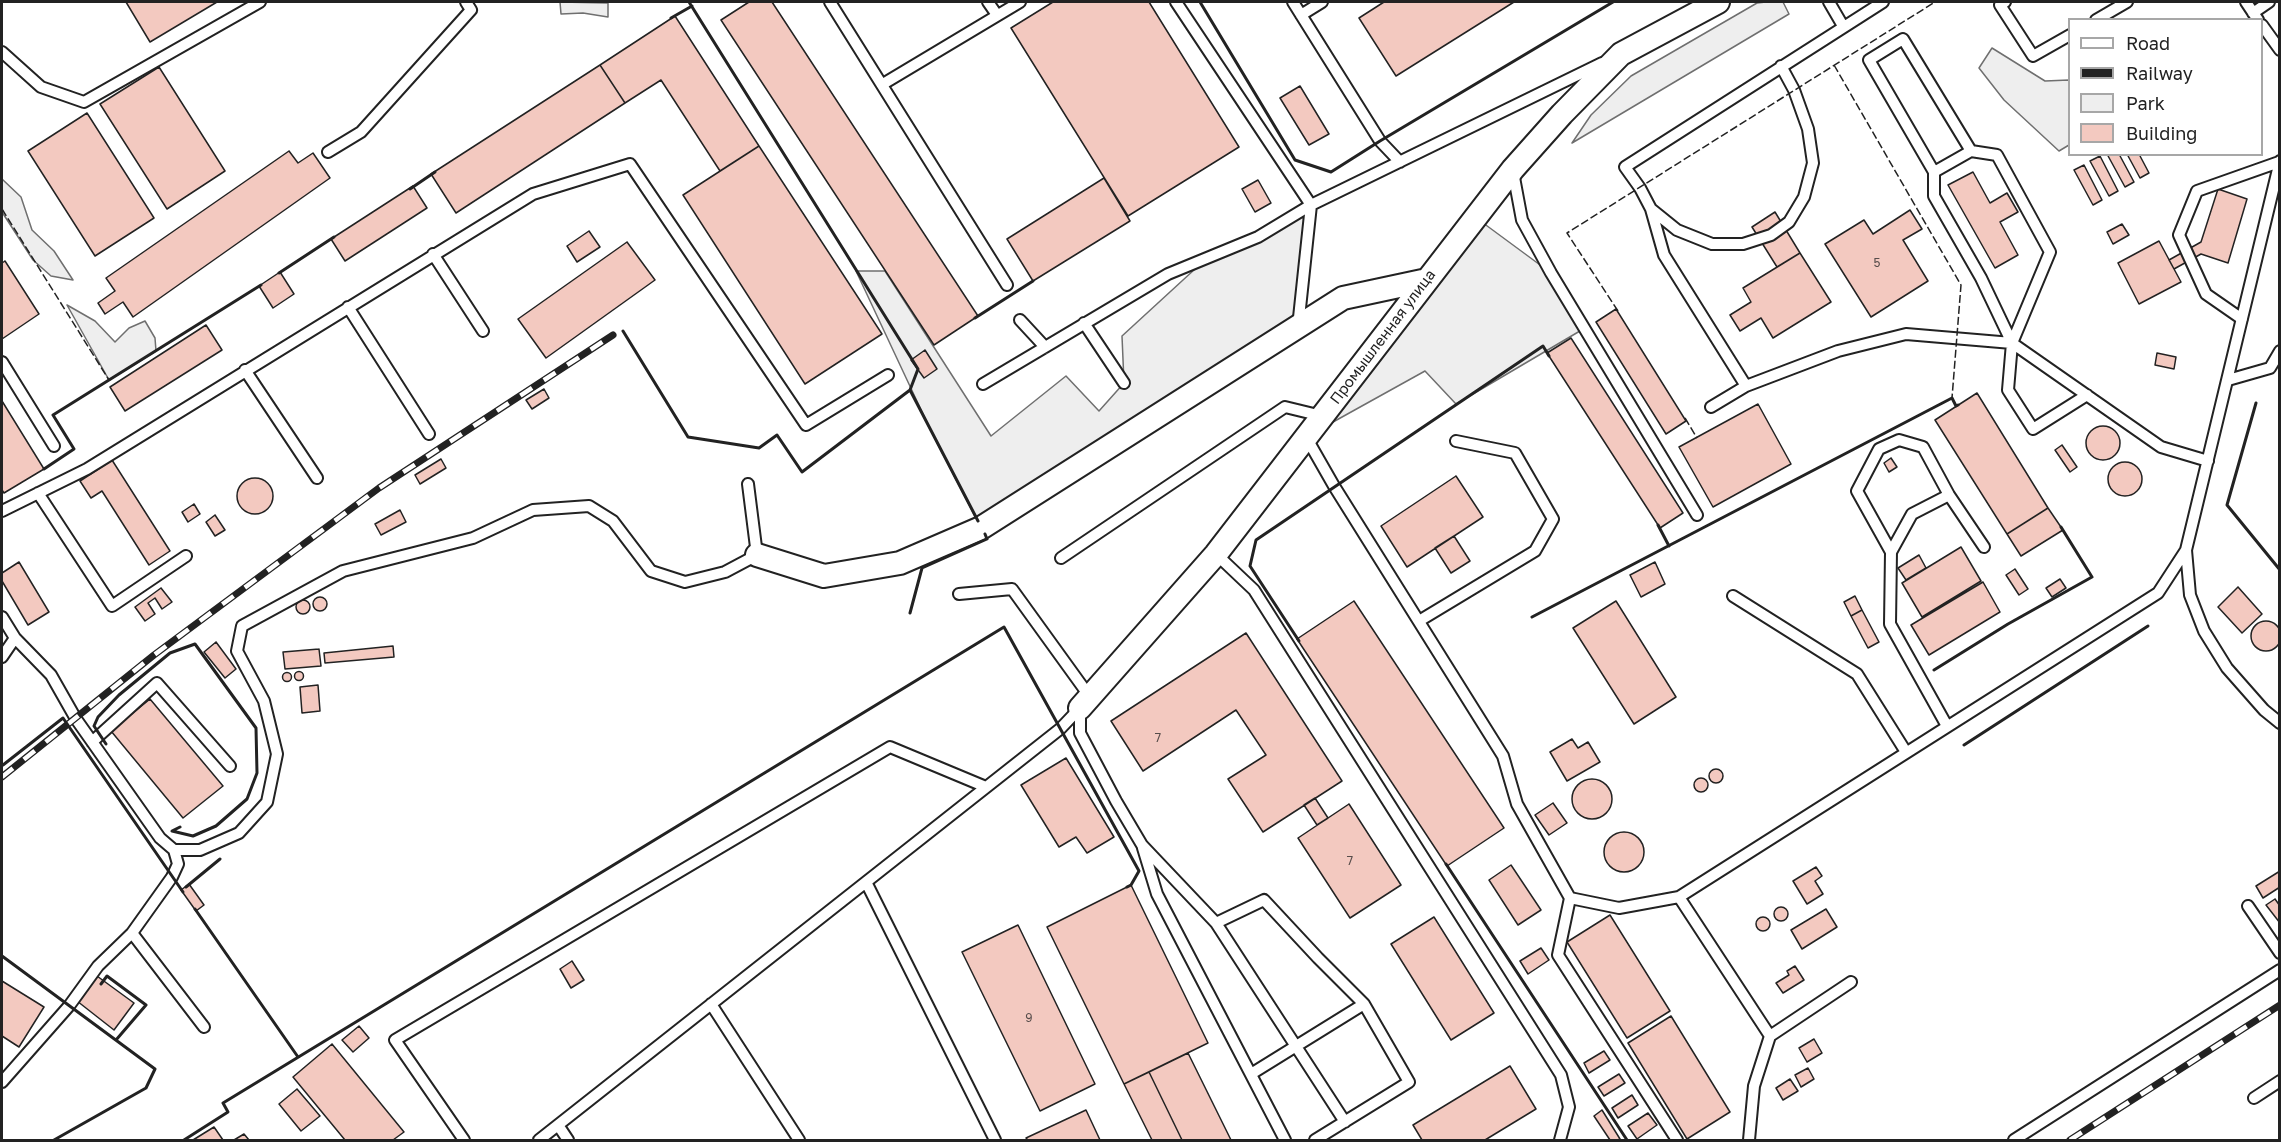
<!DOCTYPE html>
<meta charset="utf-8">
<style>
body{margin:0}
#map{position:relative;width:2281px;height:1142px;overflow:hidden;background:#fff;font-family:"Golos Text",sans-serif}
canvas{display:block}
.frame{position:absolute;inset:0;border:3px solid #222;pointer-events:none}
.legend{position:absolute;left:2068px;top:18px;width:195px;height:138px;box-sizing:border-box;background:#fff;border:2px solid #a7a7a7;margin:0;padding:8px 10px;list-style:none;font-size:18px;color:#222}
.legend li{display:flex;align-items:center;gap:12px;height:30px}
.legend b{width:30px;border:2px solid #a7a7a7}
</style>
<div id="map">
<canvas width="2281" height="1142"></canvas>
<div class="frame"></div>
<ul class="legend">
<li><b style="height:8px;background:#fff"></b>Road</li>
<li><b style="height:8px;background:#222"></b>Railway</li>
<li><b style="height:16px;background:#eee"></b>Park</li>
<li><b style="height:16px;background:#f3c9c0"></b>Building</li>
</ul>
</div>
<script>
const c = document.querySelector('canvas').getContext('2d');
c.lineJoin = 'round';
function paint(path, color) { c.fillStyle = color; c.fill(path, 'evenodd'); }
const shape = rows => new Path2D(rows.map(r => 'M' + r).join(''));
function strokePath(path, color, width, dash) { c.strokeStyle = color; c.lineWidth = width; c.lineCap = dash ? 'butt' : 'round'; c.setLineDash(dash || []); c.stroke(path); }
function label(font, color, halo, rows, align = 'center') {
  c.font = font + ' "Golos Text",sans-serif'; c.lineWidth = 4.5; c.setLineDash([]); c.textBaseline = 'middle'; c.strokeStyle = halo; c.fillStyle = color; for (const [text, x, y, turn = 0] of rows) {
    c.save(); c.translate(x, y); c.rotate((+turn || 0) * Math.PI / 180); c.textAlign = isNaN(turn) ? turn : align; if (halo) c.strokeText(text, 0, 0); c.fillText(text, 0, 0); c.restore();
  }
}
const green = shape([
 [560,2,608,3,608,17,583,13,561,14,560,2],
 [1766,2,1783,2,1789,14,1572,143,1591,115,1631,76,1757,3,1766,2],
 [1992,48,2045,81,2069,80,2069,145,2059,151,2004,100,1979,68,1992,48],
 [2,179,21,197,32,230,54,251,73,280,51,276,33,260,2,212,2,179],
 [1311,205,1298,327,981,528,930,429,856,271,885,271,991,436,1066,376,1099,411,1124,383,1122,336,1207,258,1311,205],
 [1475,217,1551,273,1585,328,1456,404,1425,371,1306,437,1475,217],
 [67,305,95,321,115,342,129,328,145,321,155,338,156,351,109,380,67,305]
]);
paint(green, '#eee');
strokePath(green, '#6f6f6f', 1.5);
const building = shape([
 [126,2,217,2,150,42,126,2],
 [749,2,772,2,978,316,934,345,721,20,749,2],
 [1053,2,1149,2,1239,147,1128,216,1011,28,1053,2],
 [1384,2,1514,2,1396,76,1359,18,1384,2],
 [675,16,759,146,720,171,661,80,625,103,600,65,675,16],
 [600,65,625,103,456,213,431,174,600,65],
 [159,67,225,171,167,209,100,104,159,67],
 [1300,86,1329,134,1309,145,1280,98,1300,86],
 [87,113,154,218,95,256,28,151,87,113],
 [759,146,882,334,805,384,683,195,759,146],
 [289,151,298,163,313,153,330,178,133,317,123,302,105,314,98,303,115,291,106,278,289,151],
 [2107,154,2119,154,2134,182,2125,187,2107,154],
 [2127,154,2139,154,2149,173,2140,178,2127,154],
 [2100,156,2118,191,2109,196,2090,161,2100,156],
 [2084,165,2102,200,2093,205,2074,170,2084,165],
 [1973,172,1990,203,2007,193,2018,212,2000,222,2018,255,1995,268,1948,185,1973,172],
 [1104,178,1130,221,1033,281,1007,239,1104,178],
 [1258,180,1271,203,1255,212,1242,189,1258,180],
 [413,186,427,208,345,261,331,239,413,186],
 [2218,189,2247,199,2228,263,2201,254,2174,269,2169,260,2201,242,2218,189],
 [1910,210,1922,229,1903,240,1928,281,1871,317,1825,244,1864,220,1873,234,1910,210],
 [1775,212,1800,253,1777,267,1752,227,1775,212],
 [2122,224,2129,235,2113,244,2107,232,2122,224],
 [589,231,600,247,577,262,567,246,589,231],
 [2159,241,2181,282,2139,304,2118,263,2159,241],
 [627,242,655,280,546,358,518,319,627,242],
 [1800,253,1831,302,1773,338,1761,318,1740,331,1730,315,1751,302,1743,288,1800,253],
 [5,261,39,314,2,339,2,263,5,261],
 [280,272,294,294,273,308,259,286,280,272],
 [1616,309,1686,421,1666,434,1596,322,1616,309],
 [206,325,222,350,125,411,110,387,206,325],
 [1571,338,1683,513,1660,528,1547,353,1571,338],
 [925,350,937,369,924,378,911,360,925,350],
 [2157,353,2176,357,2174,369,2155,365,2157,353],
 [544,389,549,398,532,409,526,400,544,389],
 [1977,393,2048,508,2007,534,1935,420,1977,393],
 [2,401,44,469,4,493,2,490,2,401],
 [1758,404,1791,464,1713,507,1679,447,1758,404],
 '2086 443a17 17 0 1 1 34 0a17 17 0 1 1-34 0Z',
 [2062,445,2077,467,2070,472,2055,450,2062,445],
 [1891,458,1897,467,1889,472,1884,463,1891,458],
 [441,459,446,468,420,484,415,475,441,459],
 [112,460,170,551,149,565,102,491,91,498,80,481,112,460],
 '2108 479a17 17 0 1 1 34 0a17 17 0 1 1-34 0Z',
 [1456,476,1483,517,1407,567,1381,526,1456,476],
 '237 496a18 18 0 1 1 36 0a18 18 0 1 1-36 0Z',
 [194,504,200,514,188,522,182,512,194,504],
 [2048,508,2063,530,2021,556,2007,534,2048,508],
 [400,510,406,522,381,535,375,524,400,510],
 [215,515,225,530,215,536,206,522,215,515],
 [1454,536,1470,561,1451,573,1435,548,1454,536],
 [1961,547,1981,581,1922,617,1902,583,1961,547],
 [1919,555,1926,568,1906,580,1898,568,1919,555],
 [19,562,49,612,28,625,2,581,2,573,19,562],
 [1655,562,1665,584,1641,597,1630,575,1655,562],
 [2015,569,2028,589,2019,595,2006,575,2015,569],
 [2060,579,2066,588,2052,597,2046,588,2060,579],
 [1983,582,2000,612,1929,655,1911,625,1983,582],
 [2238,587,2262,614,2242,633,2218,607,2238,587],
 [161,588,172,602,162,609,155,598,148,603,155,614,145,621,135,607,161,588],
 [1855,596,1862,610,1851,616,1844,602,1855,596],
 '313 604a7 7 0 1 1 14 0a7 7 0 1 1-14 0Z',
 '296 607a7 7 0 1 1 14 0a7 7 0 1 1-14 0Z',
 [1354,601,1504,828,1447,866,1297,639,1354,601],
 [1616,601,1676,697,1634,724,1573,628,1616,601],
 [1862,610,1879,642,1868,648,1851,616,1862,610],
 '2251 636a15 15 0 1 1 30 0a15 15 0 1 1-30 0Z',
 [1246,633,1342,781,1263,832,1228,779,1266,755,1236,710,1143,771,1111,721,1246,633],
 [216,642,236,669,225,678,204,652,216,642],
 [393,646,394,657,325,663,324,653,393,646],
 [319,649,321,666,285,669,283,652,319,649],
 '294.5 676a4.5 4.5 0 1 1 9 0a4.5 4.5 0 1 1-9 0Z',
 '282.5 677a4.5 4.5 0 1 1 9 0a4.5 4.5 0 1 1-9 0Z',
 [318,685,320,711,302,713,300,687,318,685],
 [150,699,223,786,183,818,111,731,150,699],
 [1572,739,1578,748,1588,742,1600,762,1567,781,1550,752,1572,739],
 [1066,758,1114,837,1087,853,1076,837,1059,847,1021,785,1066,758],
 '1709 776a7 7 0 1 1 14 0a7 7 0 1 1-14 0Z',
 '1694 785a7 7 0 1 1 14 0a7 7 0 1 1-14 0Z',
 '1572 799a20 20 0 1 1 40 0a20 20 0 1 1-40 0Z',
 [1315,798,1328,818,1317,825,1304,805,1315,798],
 [1553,803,1567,823,1549,835,1535,815,1553,803],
 [1349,804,1401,885,1350,918,1298,838,1349,804],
 '1604 852a20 20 0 1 1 40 0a20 20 0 1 1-40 0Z',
 [1511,865,1541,910,1518,925,1489,880,1511,865],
 [1816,867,1822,876,1815,881,1823,894,1807,904,1793,881,1816,867],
 [2280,871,2280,887,2263,898,2256,886,2280,871],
 [189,884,204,905,196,911,181,890,189,884],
 [1131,885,1208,1043,1124,1084,1047,927,1131,885],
 [2275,899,2280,906,2280,923,2266,905,2275,899],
 '1774 914a7 7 0 1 1 14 0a7 7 0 1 1-14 0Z',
 [1826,909,1837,927,1802,949,1791,930,1826,909],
 [1610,915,1670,1011,1627,1038,1567,942,1610,915],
 '1756 924a7 7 0 1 1 14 0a7 7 0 1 1-14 0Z',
 [1434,917,1494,1013,1451,1040,1391,944,1434,917],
 [1018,925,1095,1084,1040,1111,962,952,1018,925],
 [1541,948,1549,960,1528,974,1520,961,1541,948],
 [572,961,584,980,571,988,560,969,572,961],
 [1795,966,1804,980,1783,993,1776,983,1789,975,1787,971,1795,966],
 [97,976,134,1003,114,1030,77,1001,97,976],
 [2,981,44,1007,19,1047,2,1036,2,981],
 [1671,1016,1730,1112,1687,1139,1628,1043,1671,1016],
 [359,1026,369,1038,353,1052,342,1040,359,1026],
 [1814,1039,1822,1053,1807,1062,1799,1048,1814,1039],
 [332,1044,404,1132,393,1140,345,1140,293,1077,332,1044],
 [1604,1051,1610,1060,1589,1073,1584,1063,1604,1051],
 [1188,1053,1231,1140,1182,1140,1149,1072,1188,1053],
 [1510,1066,1536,1109,1485,1140,1422,1140,1413,1125,1510,1066],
 [1808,1068,1814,1079,1801,1087,1795,1075,1808,1068],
 [1149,1072,1182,1140,1152,1140,1124,1084,1149,1072],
 [1619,1074,1625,1083,1604,1096,1598,1087,1619,1074],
 [1790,1079,1798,1091,1783,1100,1776,1088,1790,1079],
 [297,1089,320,1116,301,1131,279,1104,297,1089],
 [1632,1095,1638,1105,1618,1118,1612,1108,1632,1095],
 [1086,1110,1100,1140,1028,1140,1026,1138,1086,1110],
 [1602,1110,1620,1139,1618,1140,1610,1140,1594,1116,1602,1110],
 [1648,1113,1657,1125,1637,1139,1628,1126,1648,1113],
 [214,1127,223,1140,193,1140,214,1127],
 [244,1134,249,1140,234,1140,244,1134]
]);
paint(building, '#f3c9c0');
strokePath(building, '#222', 1.5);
const service = shape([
 [830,2,1007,285],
 [988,2,997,15],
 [1176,2,1311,205,1298,327],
 [1293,2,1380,141,1400,162],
 [1829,2,1843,26],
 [2005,2,2000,5,2033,56,2070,35],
 [2246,2,2258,20],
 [2253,13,2269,2],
 [1301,15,1322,2],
 [2096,20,2127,2],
 [2262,25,2280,50],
 [2,52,41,87,84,102,260,2],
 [883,84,1020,2],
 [1971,151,1903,39,1869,60,1934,172,1934,196,1981,278,2012,343,2161,447,2208,461],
 [328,152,361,132,471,10,466,2],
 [2280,161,2186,550,2190,595,2204,631,2227,668,2264,710,2280,723],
 [1513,172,1522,220,1551,273,1697,515],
 [1934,172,1971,151,1997,155,2050,252,2012,343,2008,390,2033,429,2087,395],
 [1651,209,1677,230,1712,244,1743,244,1771,235,1789,222,1804,197,1813,163,1808,129,1794,90,1781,66],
 [433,254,483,331],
 [348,307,429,434],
 [2242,319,2206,294,2179,235,2197,191,2279,162],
 [1020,320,1045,347],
 [1084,323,1124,383],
 [2,362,54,446],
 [245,370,317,478],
 [2228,380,2270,368,2280,351],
 [983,384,1168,274,1258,237,1311,205,1602,63],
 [1746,386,1664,255,1651,209,1640,188,1625,167,1883,2],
 [1711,407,1746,386,1838,351,1906,334,2012,343],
 [1306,437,1334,486,1503,756,1517,804,1570,898,1619,908,1679,897,2158,593,2186,550],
 [38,493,112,606,186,556],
 [2,511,87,469,533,194,630,164,806,425,888,375],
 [1891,552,1857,491,1879,449,1899,440,1923,447,1949,495,1984,547],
 [1216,554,1254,590,1561,1075,1569,1107,1560,1140],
 [1061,558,1285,407,1322,416],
 [959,594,1012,589,1090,697],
 [1733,596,1857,674,1906,752],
 [2,617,15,638,51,675,76,719,160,838,174,850,178,864,172,877,132,933,98,966,69,1006,2,1082],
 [1419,621,1535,551,1553,519,1515,453,1456,441],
 [2,657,15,638],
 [1080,708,1080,733,1116,801,1142,845,1216,923,1345,1122],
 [1947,726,1890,624,1891,552,1912,514,1949,495],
 [92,742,157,683,230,766],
 [1143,848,1157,894,1285,1140],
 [174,850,200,850,239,833,267,802,277,754,264,701,237,651,242,626,343,571,473,538,533,510,589,506,613,521,651,571,685,582,725,572,757,555,748,484],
 [866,882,995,1140],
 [1679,897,1770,1036],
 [1570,898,1558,955,1677,1140],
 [2248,906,2280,953],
 [1216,923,1264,900,1318,958,1364,1004,1409,1082,1315,1140],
 [132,933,204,1027],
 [711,1004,799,1140],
 [1251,1074,1364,1004],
 [2254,1098,2280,1081],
 [558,1125,568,1140],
 [464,1140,395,1040,890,747,986,787],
 [539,1140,1060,729,1080,708],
 [1749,1140,1754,1086,1770,1036,1851,982],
 [2014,1140,2280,970]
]);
const minor = shape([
 [757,555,824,576,900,563,981,528,1343,298,1427,280],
 [1080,708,1216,554,1513,169,1562,114,1621,54,1718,2]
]);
strokePath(service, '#222', 14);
strokePath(minor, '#222', 26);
strokePath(service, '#fff', 10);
strokePath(minor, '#fff', 22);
const rail = shape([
 [2,777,154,655,379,488,613,335],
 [2070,1140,2280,1005]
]);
strokePath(rail, '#222', 7);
strokePath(rail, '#fff', 4.5, [14]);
strokePath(shape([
 [1834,65,1961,285,1952,398],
 [2,209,109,380],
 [1618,311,1567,233,1935,2],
 [1685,418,1697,438]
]), '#222', 1.5, [8, 3]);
strokePath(shape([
 [1200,2,1295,160,1331,172,1380,141,1613,2],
 [671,18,692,6],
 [410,189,435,172],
 [279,273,334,237],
 [975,318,1033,281],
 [623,331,688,437,759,448,777,435,802,472,910,390,918,369,689,2],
 [910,390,978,521],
 [2256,403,2227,505,2280,570],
 [44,469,74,449,53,415,261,285],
 [1658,525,1669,546],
 [910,613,922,568,987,539,985,534],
 [1532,617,1952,398,1956,406,1958,405],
 [1299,641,1250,566,1256,540,1543,346,1549,356],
 [1934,670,2008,624,2092,577,2061,527],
 [106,744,94,726,98,717,119,695,170,653,195,644,256,728,257,773,247,799,216,826,193,836,172,831,180,827],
 [1964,745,2148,626],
 [3,765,63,718,183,892],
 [1446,864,1627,1140],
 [186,887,220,859],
 [195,909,298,1057],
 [2,956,155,1069,146,1088,54,1140],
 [101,984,107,976,146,1005,116,1040],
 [184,1140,228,1112,223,1103,1004,627,1139,871,1131,885,1127,887]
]), '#222', 3);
label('12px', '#564c4a', null, [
 ["5",1877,263],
 ["7",1158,738],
 ["7",1350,861],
 ["9",1029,1018]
]);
label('15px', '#222', '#fff', [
 ["Промышленная улица",1383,337,-53]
]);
</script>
